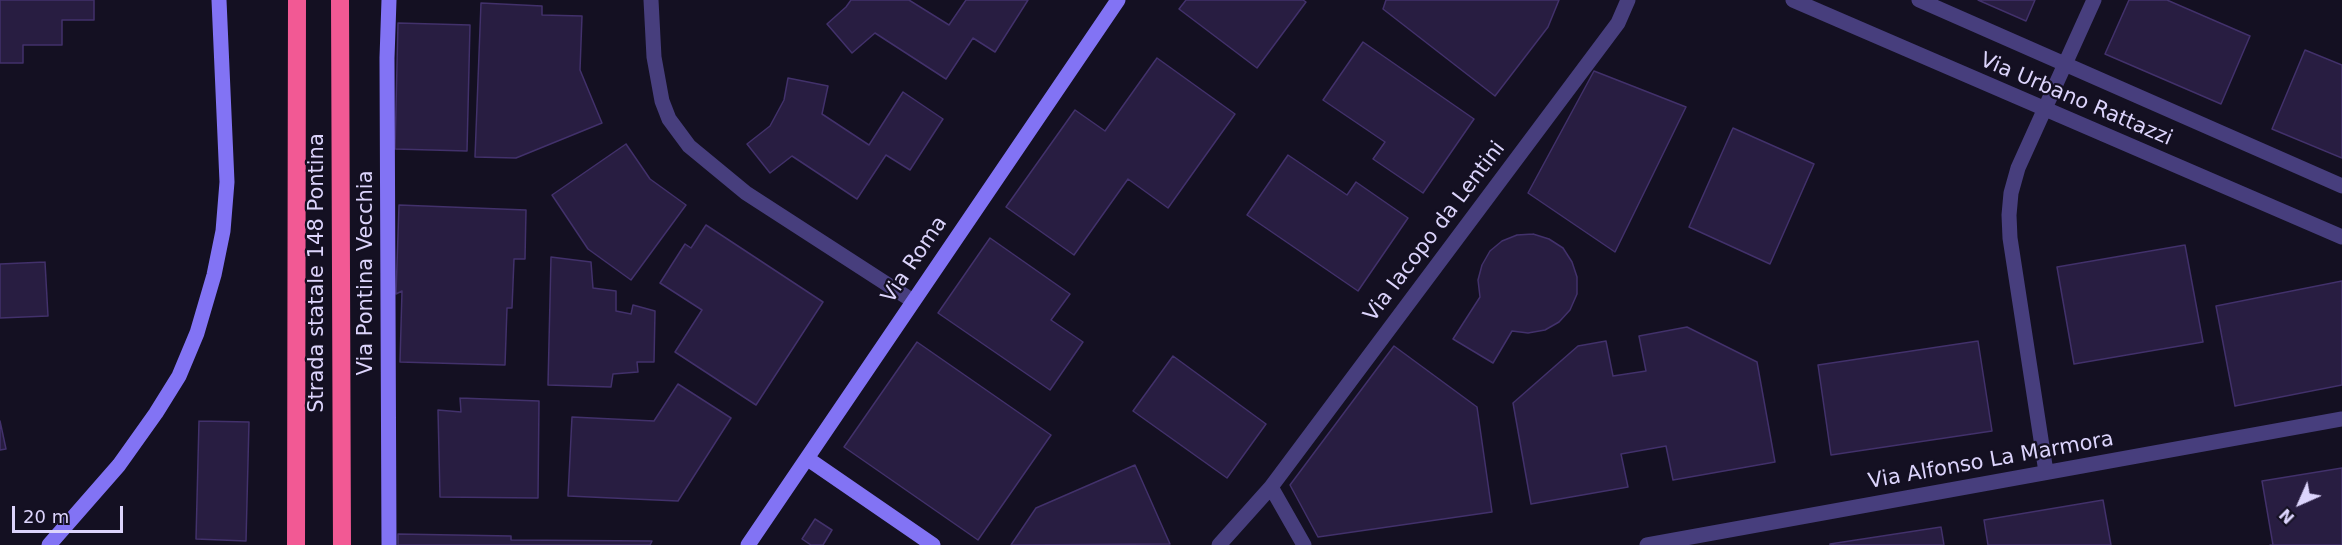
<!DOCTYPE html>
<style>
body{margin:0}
#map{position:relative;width:2342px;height:545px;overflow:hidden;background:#141022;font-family:"DejaVu Sans",sans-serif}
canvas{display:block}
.north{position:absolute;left:2270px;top:473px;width:60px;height:60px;-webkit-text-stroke:4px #141022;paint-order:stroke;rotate:225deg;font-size:16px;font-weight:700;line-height:24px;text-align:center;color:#dcd4fc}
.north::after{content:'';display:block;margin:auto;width:21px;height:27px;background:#dcd4fc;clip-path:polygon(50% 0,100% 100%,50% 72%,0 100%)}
.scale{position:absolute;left:12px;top:506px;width:111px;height:27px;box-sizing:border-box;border:3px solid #dcd4fc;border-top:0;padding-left:8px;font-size:18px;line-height:21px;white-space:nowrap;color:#dcd4fc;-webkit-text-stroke:4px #141022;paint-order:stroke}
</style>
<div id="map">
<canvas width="2342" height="545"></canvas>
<div class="north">N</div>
<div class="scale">20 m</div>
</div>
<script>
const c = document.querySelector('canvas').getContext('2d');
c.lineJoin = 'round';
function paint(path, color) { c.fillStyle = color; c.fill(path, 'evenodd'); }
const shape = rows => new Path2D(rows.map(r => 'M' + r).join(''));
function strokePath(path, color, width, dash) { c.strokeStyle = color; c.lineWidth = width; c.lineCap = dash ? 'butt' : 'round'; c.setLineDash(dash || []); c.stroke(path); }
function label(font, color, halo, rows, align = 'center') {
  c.font = font + ' "DejaVu Sans",sans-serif'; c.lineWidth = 4.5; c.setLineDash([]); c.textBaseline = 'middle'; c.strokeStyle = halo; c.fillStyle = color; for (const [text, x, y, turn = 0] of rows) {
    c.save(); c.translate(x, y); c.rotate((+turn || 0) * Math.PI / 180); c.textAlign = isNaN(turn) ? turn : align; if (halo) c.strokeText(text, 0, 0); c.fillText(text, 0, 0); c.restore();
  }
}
const building = shape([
 [0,0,94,0,94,20,62,20,62,45,23,45,23,63,0,63,0,0],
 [851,0,909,0,949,25,966,0,1028,0,995,52,973,38,946,79,875,33,852,53,827,24,846,7,851,0],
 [1186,0,1303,0,1306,2,1257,68,1179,9,1186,0],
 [1386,0,1559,0,1548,27,1495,96,1383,9,1386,0],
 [1978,0,2035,0,2026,21,1978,0],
 [2129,0,2167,0,2250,36,2221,104,2105,54,2129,0],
 [481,3,542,6,542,15,582,16,580,70,602,123,516,158,475,157,481,3],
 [398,23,470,25,467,151,395,149,398,23],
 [1363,42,1474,119,1423,193,1373,159,1385,142,1323,100,1363,42],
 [2305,50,2342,65,2342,158,2272,129,2305,50],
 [1157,58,1235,114,1168,208,1128,179,1074,255,1006,207,1075,110,1105,131,1157,58],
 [1594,71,1686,107,1615,252,1528,193,1594,71],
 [788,78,828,86,822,114,869,145,903,92,943,119,910,170,886,155,857,199,792,156,770,173,747,144,770,126,784,100,788,78],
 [1733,128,1814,164,1770,264,1689,227,1733,128],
 [626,144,650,179,686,205,631,280,588,249,552,195,626,144],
 [1288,155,1347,195,1356,182,1408,218,1358,291,1247,215,1288,155],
 [399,205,526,210,525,259,514,259,512,308,507,308,505,365,400,362,402,291,396,294,399,205],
 [706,225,823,302,756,405,675,352,702,310,660,283,685,244,691,248,706,225],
 [1533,234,1549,239,1563,248,1572,262,1577,277,1577,294,1570,310,1559,322,1545,330,1528,333,1512,331,1493,363,1453,339,1480,297,1478,280,1482,265,1490,251,1502,241,1517,235,1533,234],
 [990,238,1070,294,1051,320,1083,342,1050,390,938,313,990,238],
 [2185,245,2203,342,2074,364,2057,267,2185,245],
 [551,257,591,262,593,288,616,291,616,311,631,314,633,305,655,311,654,362,637,362,638,372,613,374,611,387,548,385,551,257],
 [45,262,48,316,0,318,0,264,45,262],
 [2342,281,2342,385,2235,406,2216,306,2342,281],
 [1687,327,1757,362,1775,462,1673,480,1666,446,1621,454,1628,487,1531,504,1513,403,1578,346,1606,341,1613,376,1646,371,1639,336,1687,327],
 [1978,341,1992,431,1831,455,1818,365,1978,341],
 [917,342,1051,435,978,540,844,447,917,342],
 [1394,346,1477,407,1492,512,1318,537,1290,485,1394,346],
 [1173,356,1266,424,1227,478,1133,411,1173,356],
 [678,384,731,418,678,501,568,496,572,417,654,421,678,384],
 [460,398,539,401,538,498,440,497,438,410,461,412,460,398],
 [0,421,6,449,0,450,0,421],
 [199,421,249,422,246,541,196,539,199,421],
 [1135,465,1170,544,1011,545,1036,508,1135,465],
 [2342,468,2342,545,2270,545,2273,545,2262,481,2342,468],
 [2103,500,2111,545,1988,545,1984,520,2103,500],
 [815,519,832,530,823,545,811,545,802,539,815,519],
 [1941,527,1944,545,1830,545,1830,544,1941,527],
 [398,534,511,536,511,540,652,541,650,545,398,545,398,534]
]);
paint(building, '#281d41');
strokePath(building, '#42316b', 1.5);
strokePath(shape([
 [651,0,654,57,662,101,669,119,689,146,746,193,913,301],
 [1793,0,2342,237],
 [1919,0,2342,186],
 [2046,472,2010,238,2009,215,2011,193,2018,168,2094,0],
 [1271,487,1304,545],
 [1219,545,1271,487,1618,23,1628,0],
 [1647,545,2342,419]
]), '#473e7d', 15);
strokePath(shape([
 [389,0,387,58,389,545],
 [808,459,933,545],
 [49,545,119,465,156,413,179,376,197,333,214,275,223,231,227,182,219,0],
 [748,545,1118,0]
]), '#8273f4', 15);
strokePath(shape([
 [340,0,342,545],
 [296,545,297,0]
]), '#f25994', 18);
label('21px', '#dcd4fc', '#141022', [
 ["Via Urbano Rattazzi",2076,100,23],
 ["Via Iacopo da Lentini",1435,232,-53],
 ["Via Roma",915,260,-56],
 ["Strada statale 148 Pontina",318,273,-90],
 ["Via Pontina Vecchia",367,273,-90],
 ["Via Alfonso La Marmora",1991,461,-10]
]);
</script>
